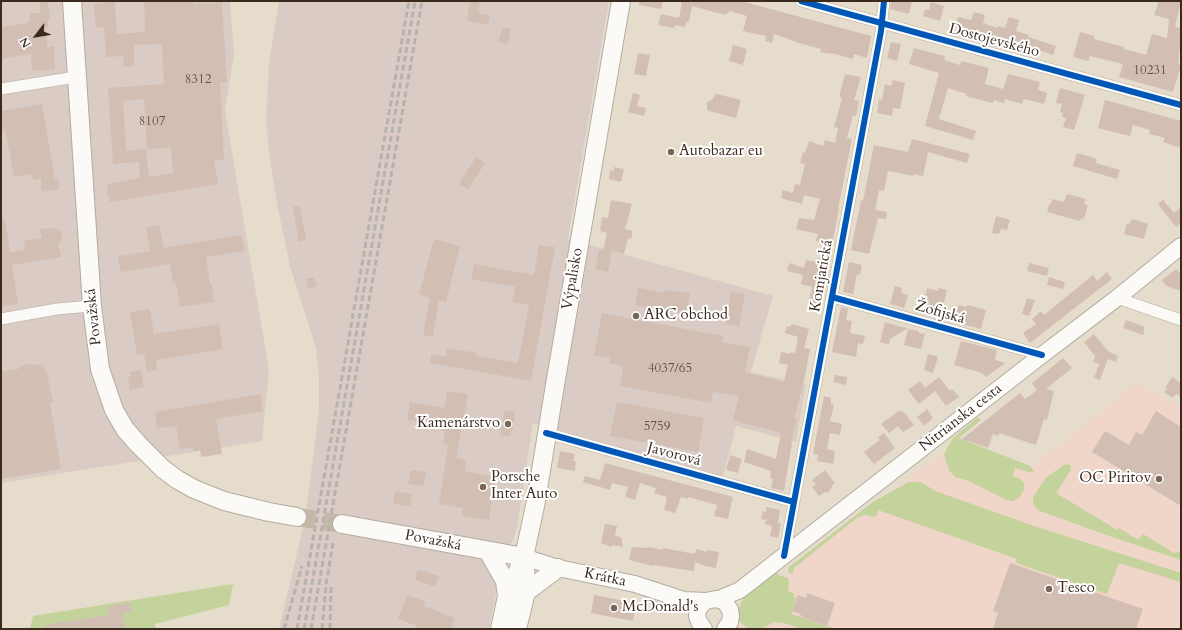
<!DOCTYPE html>
<meta charset="utf-8">
<style>
body{margin:0}
#map{position:relative;width:1182px;height:630px;overflow:hidden;background:#e6dccc;font-family:Cardo,serif}
canvas{display:block}
.frame{position:absolute;inset:0;border:2px solid #3b2a1e;pointer-events:none}
.north{position:absolute;left:16px;top:16px;width:40px;height:40px;-webkit-text-stroke:3px #fff;paint-order:stroke;rotate:239deg;font-size:11px;font-weight:700;line-height:16px;text-align:center;color:#3b2a1e}
.north::after{content:'';display:block;margin:auto;width:14px;height:18px;background:#3b2a1e;clip-path:polygon(50% 0,100% 100%,50% 72%,0 100%)}
</style>
<div id="map">
<canvas width="1182" height="630"></canvas>
<div class="frame"></div>
<div class="north">N</div>
</div>
<script>
const c = document.querySelector('canvas').getContext('2d');
c.lineJoin = 'round';
function paint(path, color) { c.fillStyle = color; c.fill(path, 'evenodd'); }
const shape = rows => new Path2D(rows.map(r => 'M' + r).join(''));
function strokePath(path, color, width, dash) { c.strokeStyle = color; c.lineWidth = width; c.lineCap = dash ? 'butt' : 'round'; c.setLineDash(dash || []); c.stroke(path); }
function label(font, color, halo, rows, align = 'center') {
  c.font = font + ' Cardo,serif'; c.lineWidth = 4; c.setLineDash([]); c.textBaseline = 'middle'; c.strokeStyle = halo; c.fillStyle = color; for (const [text, x, y, turn = 0] of rows) {
    c.save(); c.translate(x, y); c.rotate((+turn || 0) * Math.PI / 180); c.textAlign = isNaN(turn) ? turn : align; if (halo) c.strokeText(text, 0, 0); c.fillText(text, 0, 0); c.restore();
  }
}
paint(shape([
 [1138,382,1181,408,1181,629,734,629,794,568,858,517,958,442,1031,468]
]), '#efd6c8');
paint(shape([
 [1,1,230,1,234,54,225,111,269,370,262,441,1,483],
 [279,1,609,1,568,239,773,296,751,372,806,385,796,442,736,426,723,476,533,423,517,528,499,579,489,629,279,629,305,519,319,411,319,378,316,348,290,266,277,204,270,161,266,121,269,64]
]), '#daccc5');
paint(shape([
 [978,417,981,420,959,438,1030,466,1034,472,1029,472,1015,468,1013,476,1020,479,1024,483,1024,490,1019,498,1013,501,1007,500,969,481,955,477,949,470,944,455,948,446,953,438],
 [1067,464,1071,466,1071,470,1056,493,1117,530,1119,528,1138,540,1143,534,1174,553,1179,552,1181,549,1181,560,1112,537,1040,511,1036,508,1033,503,1033,498,1040,486,1047,477,1062,466],
 [909,482,921,482,935,491,1034,526,1181,573,1181,582,1119,563,1107,594,1016,563,1017,559,878,510,876,517,865,515,858,517,794,568,792,574,788,572,788,568,873,502],
 [774,570,779,575,789,579,788,589,790,592,794,594,793,597,796,598,791,614,833,628,802,629,784,623,774,622,761,629,749,629,743,625,739,620,738,611,742,600,751,589],
 [233,584,229,605,155,624,156,629,30,629,33,616]
]), '#c4d29b');
paint(shape([
 [40,1,48,1,50,20,48,20,48,27,46,28,47,47,54,46,55,69,32,71,31,54,1,59,1,27,28,23,28,21,30,21,30,13,40,13],
 [144,1,194,1,194,4,222,2,227,82,220,83,224,160,214,160,218,184,110,202,109,196,106,193,108,188,107,184,140,178,139,162,113,164,108,88,164,84,162,44,134,45,134,66,124,67,123,56,106,57,104,27,96,28,94,3,115,2,117,34,145,32],
 [144,99,147,149,171,148,173,173,149,177,146,149,126,151,123,101],
 [470,1,480,1,478,13,490,15,488,25,467,21],
 [639,1,663,1,661,9,639,5],
 [682,1,741,1,871,36,867,58,854,54,853,59,831,53,831,54,820,52,821,49,799,43,774,34,772,43,765,41,766,36,743,31,747,16,729,11,728,14,725,13,725,15,692,6,689,22,686,22,685,27,675,25,674,28,658,25,661,14,679,18],
 [891,1,912,1,909,14,890,9],
 [1159,1,1181,1,1175,27,1181,28,1181,40,1178,64,1181,65,1173,92,1119,77,1123,64,1090,56,1088,61,1073,57,1080,32,1094,36,1094,39,1124,47,1124,49,1146,55,1152,34,1167,38,1169,19,1154,15],
 [931,2,944,6,940,21,923,16,925,9,929,10],
 [974,12,985,15,983,23,997,28,998,26,1005,28,1009,17,1019,20,1016,31,1029,35,1028,37,1056,46,1053,55,1019,43,1018,45,981,35,955,27,958,17,971,20],
 [502,28,511,29,508,44,498,42],
 [891,42,901,44,897,61,887,58],
 [733,45,747,49,743,65,729,61],
 [914,48,945,56,944,60,960,65,961,61,989,68,985,84,1003,89,1008,74,1040,82,1038,90,1047,93,1044,104,1024,99,1022,104,1005,99,1004,103,994,100,993,103,966,96,967,94,948,88,939,119,976,131,973,140,925,126,939,73,909,64],
 [638,53,650,55,646,76,634,74],
 [845,74,861,77,854,100,859,101,856,116,853,115,847,138,852,139,838,209,839,209,832,245,816,241,818,234,796,229,799,218,814,220,820,199,804,195,802,204,781,198,783,190,793,193,795,184,800,185,805,164,800,163,803,152,805,153,809,141,823,146,825,140,835,143,838,128,834,127,842,98,839,97],
 [893,80,905,83,900,109,893,108,892,116,877,113,879,99,882,100,885,84,891,86],
 [1060,88,1085,95,1074,130,1063,127,1066,118,1062,117,1063,113,1060,112,1062,104,1056,103],
 [633,93,640,95,637,106,646,108,644,116,628,112],
 [717,94,741,100,736,118,709,111,707,109,707,102,712,100,715,95],
 [1105,100,1181,121,1181,148,1163,142,1165,138,1149,134,1150,130,1133,125,1130,136,1098,128],
 [42,104,55,179,59,179,59,189,41,192,41,179,33,180,32,174,14,177,5,129,1,130,1,111],
 [912,139,970,154,967,163,928,152,923,176,914,174,914,176,888,171,884,191,879,190,875,210,887,212,886,219,878,218,869,254,851,250,861,200,863,201,874,145,908,152],
 [1077,153,1097,159,1096,163,1120,170,1117,179,1073,166],
 [476,157,485,163,468,190,459,184],
 [614,167,624,169,621,182,609,179,610,170,614,171],
 [1067,194,1086,199,1084,204,1088,205,1084,219,1081,218,1080,221,1047,212,1049,204,1051,204,1052,199,1064,202],
 [611,200,632,204,625,229,633,231,631,239,628,238,624,254,612,251,608,272,595,269,599,250,603,251,607,233,600,231,602,217,608,218],
 [1163,200,1174,213,1181,207,1181,223,1176,227,1158,204],
 [300,206,306,240,299,242,293,207],
 [996,216,1010,220,1007,230,1001,229,999,234,992,233],
 [1132,219,1148,224,1144,239,1124,234,1127,223,1130,224],
 [1,220,5,220,10,252,25,250,24,241,42,238,40,229,56,228,61,232,62,235,62,239,58,244,61,257,12,265,18,304,1,306],
 [159,225,164,248,242,235,245,251,206,257,210,284,212,284,214,302,180,307,176,283,173,283,170,264,121,272,118,256,150,251,146,228],
 [434,239,460,246,446,302,439,300,433,337,423,335,430,298,419,294],
 [539,245,555,247,531,381,430,363,431,354,446,357,447,348,477,353,476,356,518,363,529,305,512,302,515,287,471,279,474,264,534,275],
 [819,257,830,259,821,307,808,305,812,287,801,284,803,275,787,271,789,263,804,268,806,260,818,262],
 [849,262,862,265,860,275,857,274,853,294,843,292],
 [1029,263,1049,268,1047,276,1027,271],
 [1176,269,1181,275,1181,291,1166,286,1162,280],
 [1107,272,1112,279,1030,343,1023,333,1036,324,1032,319,1041,311,1044,315,1093,275,1097,281],
 [314,277,317,286,308,289,306,279],
 [1049,277,1065,282,1063,289,1047,285],
 [895,286,902,288,901,293,908,295,904,308,890,304],
 [638,288,664,293,665,290,690,293,686,314,635,305],
 [927,288,938,291,939,288,947,290,942,311,924,304,925,299,923,295,926,294],
 [731,292,745,294,739,326,726,324],
 [1027,298,1035,300,1029,316,1022,314],
 [959,305,966,307,967,305,986,310,981,329,943,319,946,309,956,313],
 [841,307,848,309,846,320,852,321,850,333,865,336,863,344,858,343,856,357,832,352],
 [150,309,154,334,219,324,223,349,156,360,157,370,147,372,144,354,137,355,130,312],
 [602,313,723,336,722,342,750,347,745,372,784,382,788,365,779,363,781,352,790,354,791,352,795,353,798,337,785,333,787,326,790,327,792,324,809,329,804,348,810,349,804,381,794,418,797,419,791,442,792,443,784,491,771,488,773,479,770,478,771,471,744,462,747,449,776,459,781,433,733,420,739,396,713,392,711,403,620,386,623,366,609,363,610,358,594,355],
 [1126,320,1145,327,1143,335,1123,328],
 [885,322,902,327,908,328,890,339,889,345,880,342],
 [908,329,919,331,919,333,925,334,921,349,904,345],
 [1094,334,1108,351,1118,356,1116,362,1108,359,1100,380,1094,378,1099,364,1093,362,1095,356,1084,342],
 [961,341,997,350,995,360,1005,363,986,377,982,373,954,365],
 [928,354,938,357,933,373,924,370],
 [1063,358,1072,368,1046,389,1054,391,1047,420,1044,419,1036,445,999,433,999,436,993,434,988,448,962,439,1020,393,1025,399,1037,390,1032,383],
 [29,364,43,365,44,369,47,374,53,402,50,402,61,469,1,479,1,372,18,369,23,365],
 [141,370,144,387,130,390,128,377,131,376,130,372],
 [835,375,847,377,846,385,833,382],
 [939,377,950,391,952,389,959,397,946,406,935,391,919,404,908,390,920,381,925,388],
 [1172,377,1181,383,1181,397,1176,394,1173,398,1164,392,1167,388,1165,388],
 [447,391,468,394,456,458,466,460,465,471,495,477,489,520,462,516,463,508,439,504,448,445,443,444,445,431,441,430,442,425,407,420,410,402,444,408],
 [260,394,263,411,216,419,222,454,201,457,200,450,194,451,193,447,180,449,176,426,157,428,155,412],
 [824,396,831,398,831,404,834,405,830,421,842,424,840,435,830,433,827,449,835,451,833,464,817,461,818,455,813,454],
 [617,402,704,418,698,452,610,436],
 [927,409,933,418,924,426,917,417],
 [505,410,515,412,514,422,510,437,500,435],
 [900,410,902,412,903,411,914,425,903,432,898,426,889,433,881,424],
 [1156,411,1181,427,1181,506,1092,452,1105,431,1129,445,1136,432,1142,435],
 [884,433,895,448,874,464,864,452,880,440,878,437],
 [560,451,575,454,573,461,576,461,575,471,557,468],
 [730,455,742,459,738,473,726,470],
 [605,463,733,497,728,519,714,516,717,505,688,497,688,499,681,497,675,513,664,510,667,497,654,493,656,488,640,483,635,500,625,497,628,487,612,483,610,490,583,482,585,476,600,480],
 [411,470,426,472,423,486,408,484],
 [825,470,835,483,832,486,829,492,823,493,819,496,812,487,816,484,812,480],
 [395,491,412,494,410,506,393,504],
 [766,507,780,510,778,523,781,523,778,538,770,536,772,526,765,524,766,520,761,519,763,511,766,512],
 [605,524,617,526,615,536,621,537,623,547,613,545,611,547,601,543],
 [632,547,648,548,649,547,663,550,663,548,695,554,696,549,707,552,707,550,719,552,716,568,705,566,695,562,694,571,653,565,653,566,629,560],
 [1010,563,1143,609,1136,629,993,629,998,613,993,611],
 [420,570,439,576,436,584,433,586,416,580,415,577,417,571],
 [807,593,835,603,827,626,802,617,800,614,792,611,798,595,806,598],
 [407,595,425,601,424,606,455,618,451,629,416,629,417,626,398,619],
 [594,595,636,603,633,621,591,613],
 [130,603,131,612,123,613,126,629,45,629,45,625,109,615,108,606]
]), '#d3beb4');
strokePath(shape([
 [297,517,342,524]
]), '#c4b8a9', 18, [18, 9]);
const minor = shape([
 [801,1,1181,105],
 [1,89,76,77],
 [832,297,1042,355],
 [1117,298,1181,320],
 [1,319,57,309,92,306],
 [546,433,794,502],
 [784,556,881,31,884,1]
]);
const secondary = shape([
 [524,557,558,568,635,584,684,600,706,601],
 [719,599,740,590,1042,355,1117,298,1181,246],
 [704,629,699,622,697,616,698,610,702,604,706,601,716,599,725,602,730,610,731,616,730,622,725,629]
]);
const primary = shape([
 [72,1,92,306,100,369,114,410,125,429,138,444,163,469,178,480,194,489,224,501,269,512,297,517],
 [342,524,524,557],
 [488,551,505,581,507,596],
 [526,592,558,568],
 [500,629,507,596,524,557,536,501,555,385,621,1],
 [517,629,526,592,525,562]
]);
strokePath(minor, '#b3aca0', 12);
strokePath(secondary, '#b3aca0', 18);
strokePath(primary, '#b3aca0', 20);
strokePath(minor, '#fbfaf7', 11);
strokePath(secondary, '#fbfaf7', 16);
strokePath(primary, '#fbfaf7', 18);
strokePath(shape([
 [284,629,302,566],
 [297,629,409,1],
 [304,629,415,1],
 [311,629,422,1],
 [322,629,326,585,333,543],
 [330,629,331,587]
]), '#b6b2ae', 3, [6, 3]);
strokePath(shape([
 [801,1,1181,105],
 [832,297,1042,355],
 [546,433,794,502],
 [784,556,881,31,884,1]
]), '#0057b8', 6);
for (const [x, y, r, color] of [
 [671,152,4,"#77685b"],
 [636,316,4,"#77685b"],
 [508,424,4,"#77685b"],
 [1159,479,4,"#77685b"],
 [483,487,4,"#77685b"],
 [1049,589,4,"#77685b"],
 [614,608,4,"#77685b"]
]) { const dot = new Path2D(); dot.arc(x, y, r, 0, 2 * Math.PI); c.fillStyle = color; c.fill(dot); strokePath(dot, '#fff', 1.5); }
label('13px', '#614f44', null, [
 ["10231",1150,71],
 ["8312",198,80],
 ["8107",152,122],
 ["4037/65",670,369],
 ["5759",657,427]
]);
label('15px', '#3b2a1e', '#fff', [
 ["Dostojevského",994,41,15],
 ["Komjatická",822,276,-80],
 ["Výpalisko",573,279,-80],
 ["Žofijská",940,313,16],
 ["Považská",94,317,-96],
 ["Nitrianska cesta",961,418,-38],
 ["Javorová",674,455,15],
 ["Považská",433,541,11],
 ["Krátka",605,578,12]
]);
label('15px', '#3b2a1e', '#fff', [
 ["Autobazar eu",679,152],
 ["ARC obchod",644,316],
 ["Kamenárstvo",500,424,"right"],
 ["Porsche",491,478],
 ["Inter Auto",491,495],
 ["OC Piritov",1151,479,"right"],
 ["Tesco",1057,589],
 ["McDonald's",622,608]
], 'left');
</script>
